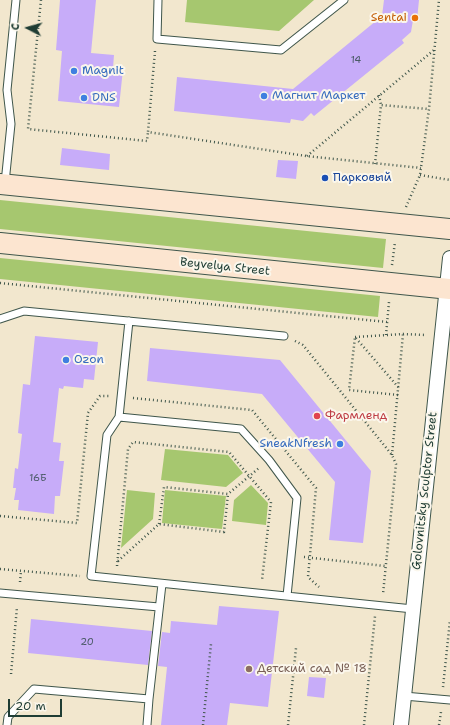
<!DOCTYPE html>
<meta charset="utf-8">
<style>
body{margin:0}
#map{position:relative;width:450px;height:725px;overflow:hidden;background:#f2e7ce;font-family:"Shantell Sans",sans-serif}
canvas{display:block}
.north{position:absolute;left:8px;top:8px;width:40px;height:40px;-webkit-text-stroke:3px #fbf7ec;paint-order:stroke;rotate:276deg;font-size:11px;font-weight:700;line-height:16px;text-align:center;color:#1f3d34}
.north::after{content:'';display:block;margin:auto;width:14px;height:18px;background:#1f3d34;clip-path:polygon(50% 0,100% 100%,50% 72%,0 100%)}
.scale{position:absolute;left:8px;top:699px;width:54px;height:18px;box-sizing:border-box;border:2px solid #1f3d34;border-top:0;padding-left:5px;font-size:12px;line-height:14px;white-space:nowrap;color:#1f3d34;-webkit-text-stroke:3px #fbf7ec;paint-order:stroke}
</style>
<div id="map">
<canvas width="450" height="725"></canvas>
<div class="north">С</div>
<div class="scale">20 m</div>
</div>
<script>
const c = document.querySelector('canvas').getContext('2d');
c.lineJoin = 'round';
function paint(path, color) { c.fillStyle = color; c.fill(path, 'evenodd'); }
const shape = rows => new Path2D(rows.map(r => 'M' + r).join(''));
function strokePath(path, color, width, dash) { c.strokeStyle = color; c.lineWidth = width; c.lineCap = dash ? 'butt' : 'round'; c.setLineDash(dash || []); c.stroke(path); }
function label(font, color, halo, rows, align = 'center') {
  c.font = font + ' "Shantell Sans",sans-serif'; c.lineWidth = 4; c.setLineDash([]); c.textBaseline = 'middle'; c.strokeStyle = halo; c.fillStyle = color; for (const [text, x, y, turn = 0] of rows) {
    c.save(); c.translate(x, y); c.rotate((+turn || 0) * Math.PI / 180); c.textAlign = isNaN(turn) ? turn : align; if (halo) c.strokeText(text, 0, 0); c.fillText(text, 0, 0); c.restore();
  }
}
paint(shape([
 [187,0,314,0,279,31,185,22],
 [0,200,386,239,383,268,0,229],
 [0,258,380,296,378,317,0,279],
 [165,449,228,455,243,473,226,487,161,480],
 [251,485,268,503,266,525,232,521,234,500],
 [127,490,155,493,153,519,121,548],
 [165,490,226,496,222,529,162,523]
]), '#a6c76f');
paint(shape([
 [60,0,96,0,91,53,114,55,113,68,123,69,119,107,58,101,62,51,56,50],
 [384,0,419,0,417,20,413,20,411,32,402,40,404,43,314,116,311,113,303,121,291,119,290,123,174,111,177,77,293,89,382,16],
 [62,148,110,154,109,170,60,165],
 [278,160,298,161,296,179,276,177],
 [35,336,98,342,94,380,84,379,83,388,64,386,63,389,59,388,53,442,61,443,59,461,64,461,60,496,55,496,54,514,18,510,19,500,14,500,16,488,13,488,15,468,18,469,22,434,18,433,23,384,30,385],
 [150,348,280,360,371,471,363,543,329,540,335,482,262,394,147,381],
 [219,606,279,611,268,707,230,703,227,725,161,725,167,667,158,666,162,632,170,633,171,621,217,625],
 [31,619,152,631,148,665,28,653],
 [309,677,326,678,324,698,307,696]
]), '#c7acf9');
const lane = shape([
 [158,0,157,39,281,50,344,0],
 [5,183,11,124,7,90,16,0],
 [0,319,24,311,284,336],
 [129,321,119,417,107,435,91,576,413,609],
 [119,417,241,429,269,460,297,498,287,596],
 [0,593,159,607],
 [404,696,450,700],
 [7,725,8,717,34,689,149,699,162,584],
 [147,725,149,699]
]);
const street = shape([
 [401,725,450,258]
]);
const secondary = shape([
 [0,184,450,229],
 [0,243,450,289]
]);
strokePath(lane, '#3f564b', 9);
strokePath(street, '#3f564b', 16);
strokePath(secondary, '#3f564b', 22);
strokePath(shape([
 [41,0,28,129,147,141,148,132],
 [155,51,148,132,306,156,421,168],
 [379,95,381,105],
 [307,156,434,50],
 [375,164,381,105,429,109],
 [420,175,450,180],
 [406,207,420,175,429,109,439,0],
 [392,265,395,242],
 [0,283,387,322],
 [386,335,389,302],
 [355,337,403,334,426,335],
 [295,341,303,345,392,455,396,464,383,594],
 [398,395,349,390,355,337,399,388],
 [133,398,252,410,316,488,308,577,319,587],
 [392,455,403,334],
 [0,516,77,523,88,413,100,396,110,396],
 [159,524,164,487,228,494,259,468],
 [304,557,385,566],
 [118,561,159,524,224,532,228,494],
 [117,566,128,449,133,442,229,452,271,502,262,580],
 [0,569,80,576],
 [20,582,21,571],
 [11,674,17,607],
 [443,687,450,620],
 [203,725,211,644],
 [288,725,296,648],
 [364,725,375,616],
 [439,725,441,712]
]), '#3f564b', 2.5, [1, 3]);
strokePath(lane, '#fff', 7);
strokePath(street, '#fff', 14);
strokePath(secondary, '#fce5d0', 20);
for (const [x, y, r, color] of [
 [415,18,4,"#e8710a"],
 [74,71,4,"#3f7fe0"],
 [264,96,4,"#3f7fe0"],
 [84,98,4,"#3f7fe0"],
 [325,178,4,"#1a4fb4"],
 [66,360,4,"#3f7fe0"],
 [317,416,4,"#e0444e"],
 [340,444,4,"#3f7fe0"],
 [249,669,4,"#8d6e63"]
]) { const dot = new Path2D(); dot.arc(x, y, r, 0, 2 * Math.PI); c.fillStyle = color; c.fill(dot); strokePath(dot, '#fbf7ec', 1.5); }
label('10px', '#495965', null, [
 ["14",356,60],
 ["16Б",38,478],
 ["20",87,642]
]);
label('12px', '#c56008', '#fbf7ec', [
 ["Sentai",407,18]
], 'right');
label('12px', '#366cbe', '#fbf7ec', [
 ["Magnit",82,71],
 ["Магнит Маркет",272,96],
 ["DNS",92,98],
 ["Ozon",74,360],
 ["SneakNfresh",332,444,"right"]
], 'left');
label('12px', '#164399', '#fbf7ec', [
 ["Парковый",333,178]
], 'left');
label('12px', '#1f3d34', '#fbf7ec', [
 ["Beyvelya Street",225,267,6],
 ["Golovnitsky Sculptor Street",425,491,-84]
]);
label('12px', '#be3a42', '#fbf7ec', [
 ["Фармленд",325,416]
], 'left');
label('12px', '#785e54', '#fbf7ec', [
 ["Детский сад № 18",257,669]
], 'left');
</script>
